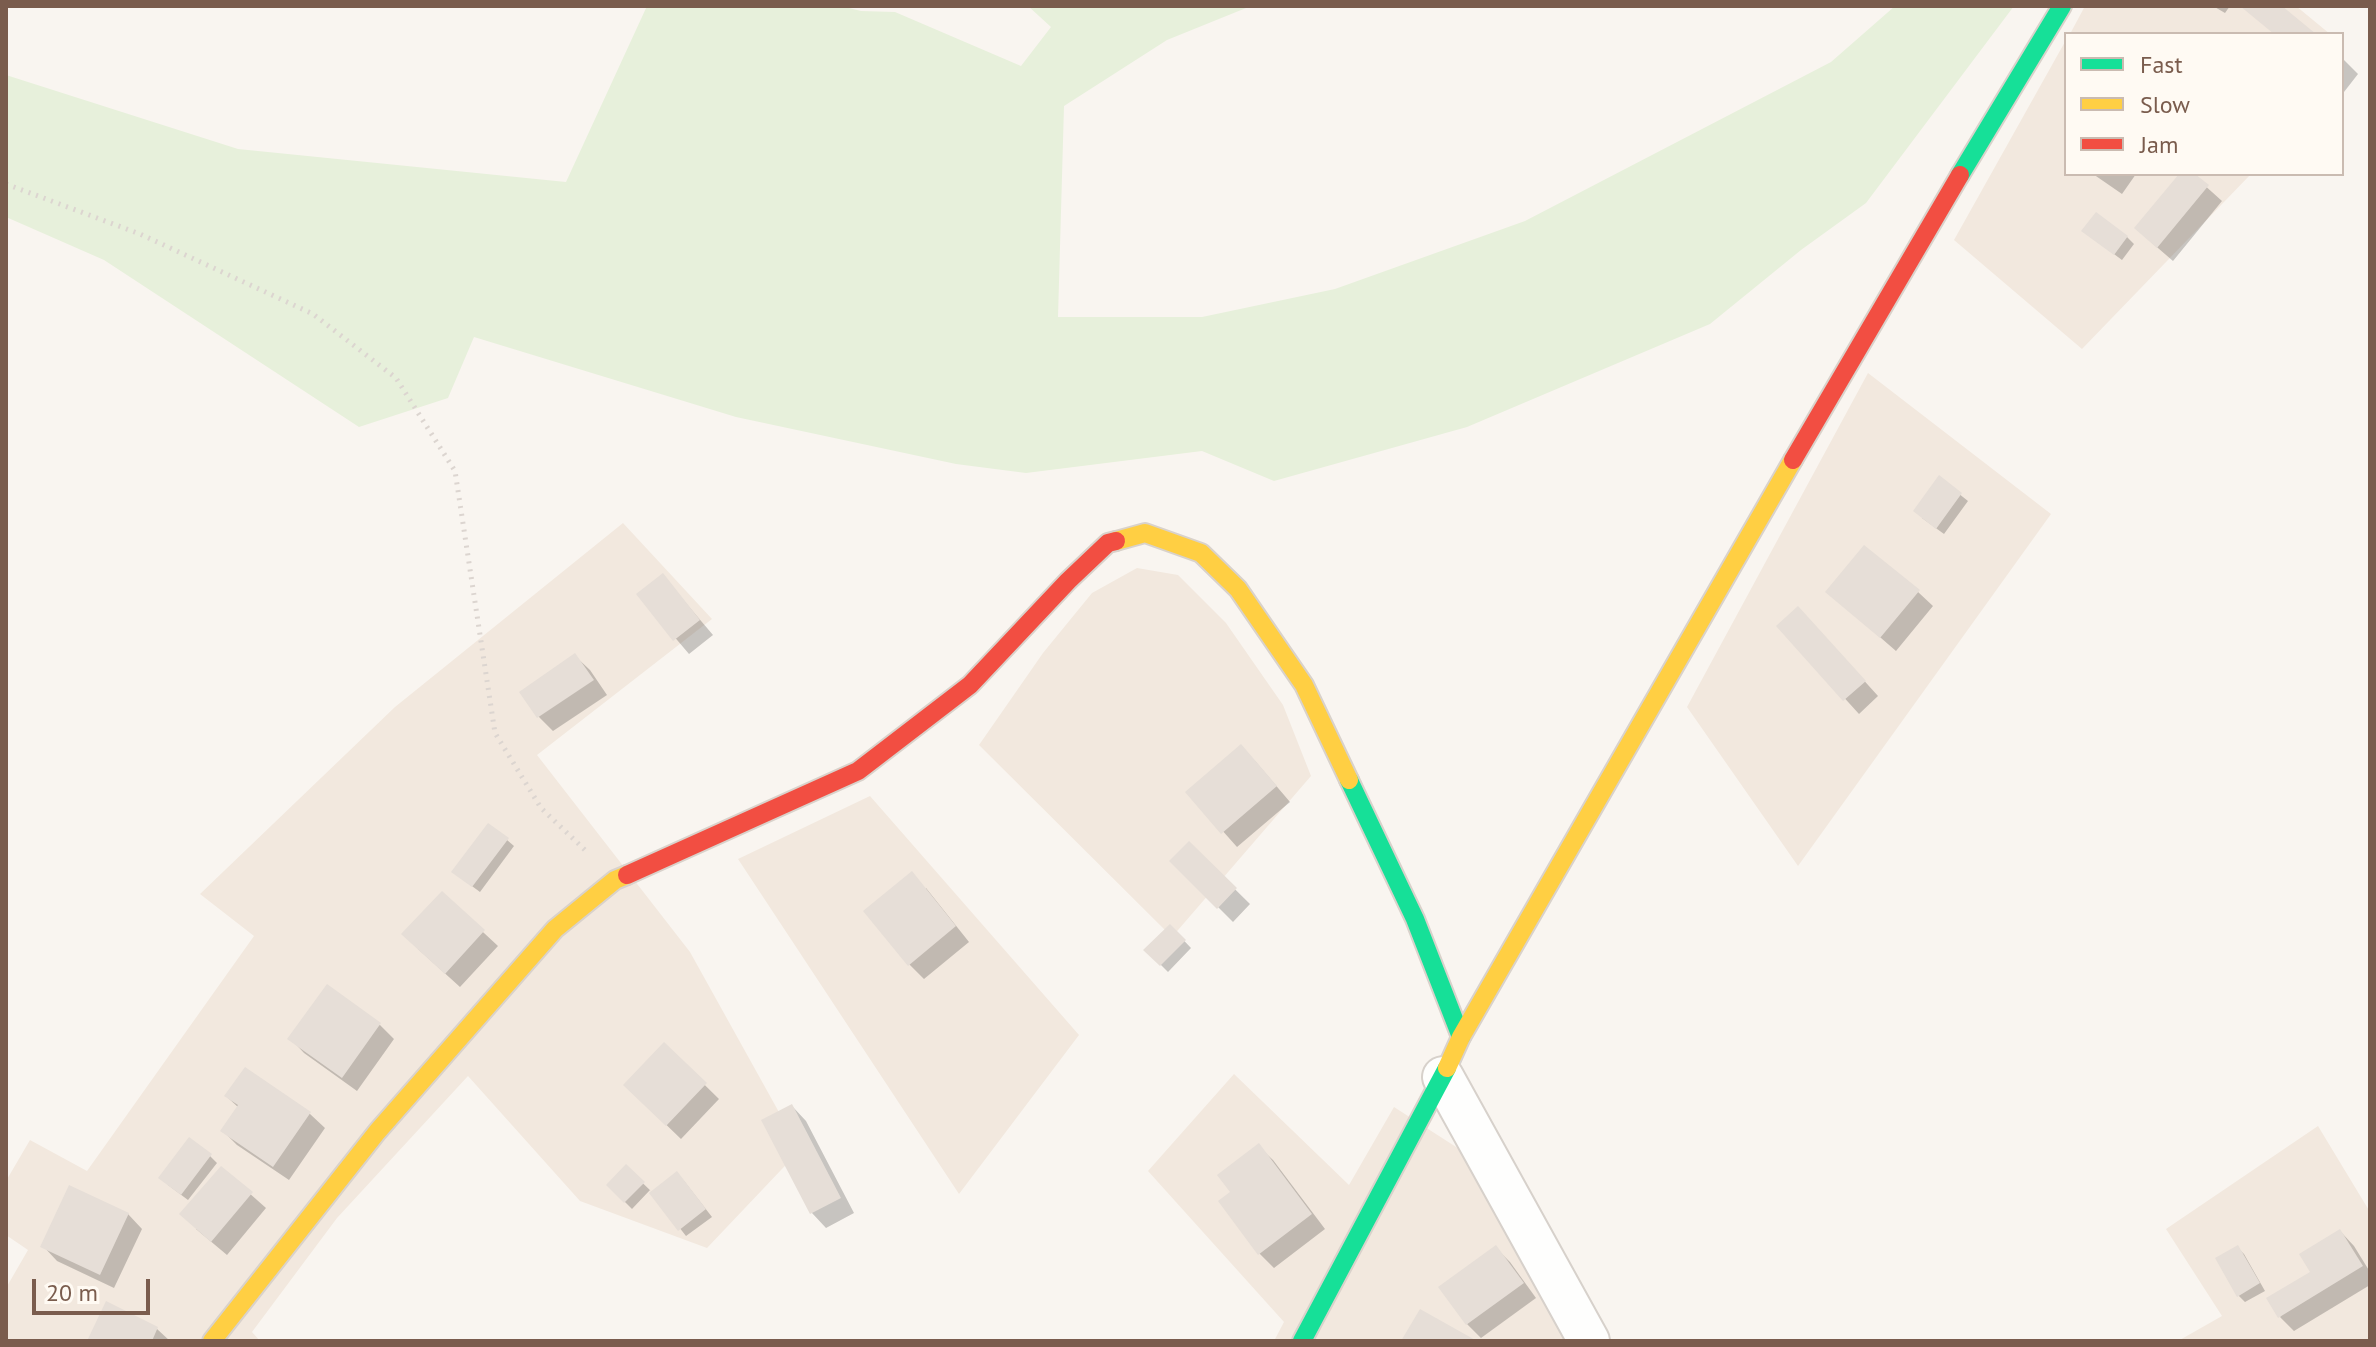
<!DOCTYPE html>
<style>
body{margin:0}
#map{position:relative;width:2376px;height:1347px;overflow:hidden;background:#f9f5f0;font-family:"PT Sans",sans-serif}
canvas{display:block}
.frame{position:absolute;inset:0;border:8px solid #7a5c4d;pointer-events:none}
.legend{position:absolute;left:2064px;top:32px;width:280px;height:144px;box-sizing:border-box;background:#fffaf3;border:2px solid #cabbb1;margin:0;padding:10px 14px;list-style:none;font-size:24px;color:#7a5c4d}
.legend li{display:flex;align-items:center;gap:16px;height:40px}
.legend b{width:40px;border:2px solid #cabbb1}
.scale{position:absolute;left:32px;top:1279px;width:118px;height:36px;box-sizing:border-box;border:4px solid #7a5c4d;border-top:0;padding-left:10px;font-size:24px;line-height:28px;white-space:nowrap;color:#7a5c4d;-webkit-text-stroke:6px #fffaf3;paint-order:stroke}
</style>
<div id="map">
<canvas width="2376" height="1347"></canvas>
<div class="frame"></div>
<ul class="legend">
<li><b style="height:10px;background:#16e098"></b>Fast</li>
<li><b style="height:10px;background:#ffcf43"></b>Slow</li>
<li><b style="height:10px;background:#f24e42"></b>Jam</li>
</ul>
<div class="scale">20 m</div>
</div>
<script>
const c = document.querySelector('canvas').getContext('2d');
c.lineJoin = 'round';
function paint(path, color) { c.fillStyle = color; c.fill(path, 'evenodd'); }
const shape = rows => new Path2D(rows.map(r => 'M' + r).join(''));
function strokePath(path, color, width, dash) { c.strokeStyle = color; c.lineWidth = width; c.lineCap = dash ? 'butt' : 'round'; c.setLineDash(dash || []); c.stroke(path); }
paint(shape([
 [2085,6,2296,6,2330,34,2070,34],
 [2066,40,2066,174,2251,174,2082,349,1954,240],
 [1868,373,2051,514,1798,866,1687,707],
 [623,523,712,619,537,755,690,952,800,1150,707,1248,580,1201,468,1076,337,1218,252,1332,260,1341,6,1341,6,1288,28,1250,6,1235,6,1181,30,1140,87,1171,254,936,200,894,395,707],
 [1137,568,1178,575,1226,623,1283,705,1311,776,1172,937,979,745,1043,653,1092,593],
 [870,796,1079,1035,959,1194,738,859],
 [1234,1074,1349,1185,1394,1107,1467,1154,1566,1341,1274,1341,1284,1322,1148,1171],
 [2318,1126,2370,1212,2370,1341,2178,1341,2222,1316,2166,1229]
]), '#f2e8de');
paint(shape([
 [647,6,841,6,861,11,895,12,1021,66,1051,27,1028,6,1251,6,1167,40,1064,106,1058,317,1202,317,1335,289,1525,221,1831,62,1895,6,2014,6,1866,203,1801,250,1710,324,1467,427,1274,481,1202,451,1026,473,956,464,736,417,474,337,448,398,359,427,104,260,6,217,6,75,238,149,566,182]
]), '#e7f0db');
paint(shape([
 [2213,6,2230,6,2225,13],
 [2342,58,2358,74,2344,92,2342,90],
 [2093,174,2136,174,2122,194],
 [2181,174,2192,174,2222,201,2173,261,2151,242],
 [2091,237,2127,237,2134,244,2122,260],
 [1939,478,1968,501,1944,534,1922,518],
 [662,575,713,635,689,654,638,594],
 [1828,592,1918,592,1933,606,1896,651],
 [1812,623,1878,696,1859,714,1779,626],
 [575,656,590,670,607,695,553,731,539,717,522,693],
 [1255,761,1290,802,1237,847,1188,792],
 [507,840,514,846,480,892,461,878],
 [1189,844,1250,904,1233,922,1172,861],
 [926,888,969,942,924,979,909,964],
 [442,894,498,946,460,987,418,949],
 [1170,926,1191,948,1168,972,1146,950],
 [380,1025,394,1039,357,1091,304,1053,290,1038],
 [664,1045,719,1099,681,1139,625,1085],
 [245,1069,310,1114,325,1128,289,1180,237,1145,223,1131,239,1108,226,1096],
 [792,1106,806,1121,854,1213,826,1228,812,1213,764,1121],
 [1258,1146,1273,1160,1325,1229,1274,1268,1259,1253,1233,1192],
 [210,1156,217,1163,188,1200,168,1185],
 [626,1167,653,1193,684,1181,712,1217,686,1236,650,1190,632,1209,608,1185],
 [221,1168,266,1208,227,1255,196,1229],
 [128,1214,142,1229,114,1288,57,1261,43,1246],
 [2340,1231,2354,1246,2370,1272,2370,1285,2294,1331,2280,1317],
 [1496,1248,1510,1262,1536,1298,1481,1338,1467,1324],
 [2238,1248,2244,1254,2265,1291,2245,1302,2238,1295],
 [157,1329,170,1341,89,1341]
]), '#0003');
paint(shape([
 [2240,6,2282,6,2316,34,2274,34],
 [2179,174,2195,174,2209,185,2157,248,2134,228],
 [2096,212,2128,236,2114,255,2081,231],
 [1939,475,1962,493,1936,529,1913,511],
 [1864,545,1920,590,1880,638,1825,592],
 [663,573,700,620,673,641,636,594],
 [1798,606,1866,681,1843,701,1776,626],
 [575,653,594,680,537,718,519,692],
 [1241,744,1277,786,1221,834,1185,792],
 [488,823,509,838,472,887,451,872],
 [1189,841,1237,888,1217,909,1169,861],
 [912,871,956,926,908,966,863,911],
 [442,891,485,930,445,974,401,934],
 [1170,924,1186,940,1160,966,1143,950],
 [327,984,381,1023,342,1078,287,1039],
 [664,1042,707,1083,666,1126,623,1085],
 [245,1067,311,1112,273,1167,220,1131,238,1105,224,1096],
 [792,1104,841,1198,810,1214,761,1120],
 [189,1137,212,1154,181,1195,158,1178],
 [1259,1143,1312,1214,1258,1255,1218,1201,1230,1192,1217,1175],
 [626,1164,645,1182,624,1203,606,1185],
 [221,1166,253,1192,211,1242,179,1214],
 [677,1171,706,1209,678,1231,649,1193],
 [69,1185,129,1213,100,1275,40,1247],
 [2340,1229,2363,1266,2278,1318,2266,1298,2310,1272,2299,1254],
 [1496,1245,1524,1283,1466,1325,1438,1287],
 [2238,1245,2260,1283,2237,1297,2215,1258],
 [106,1301,158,1327,152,1341,87,1341],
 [1420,1309,1477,1341,1401,1341]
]), '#e6ded7');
const street = shape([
 [1443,1077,1589,1341]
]);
const fast = shape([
 [1960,175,2062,6],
 [1349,780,1415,919,1461,1037],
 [1302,1341,1447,1068]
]);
const slow = shape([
 [1116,541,1145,533,1201,553,1238,589,1304,685,1349,780],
 [1447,1068,1461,1037,1793,460],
 [212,1341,377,1132,555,929,615,880,627,875]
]);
const jam = shape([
 [1793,460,1960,175],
 [627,875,858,771,970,685,1068,581,1108,543,1116,541]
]);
strokePath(street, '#d7d1cb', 44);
strokePath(fast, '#d9d2cb', 22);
strokePath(slow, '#d9d2cb', 22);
strokePath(jam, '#d9d2cb', 22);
strokePath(shape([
 [6,184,140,234,313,314,396,378,455,471,495,733,541,808,585,850]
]), '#dcd5d0', 5, [2, 6]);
strokePath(street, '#fefefd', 40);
strokePath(fast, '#16e098', 18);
strokePath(slow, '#ffcf43', 18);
strokePath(jam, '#f24e42', 18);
</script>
